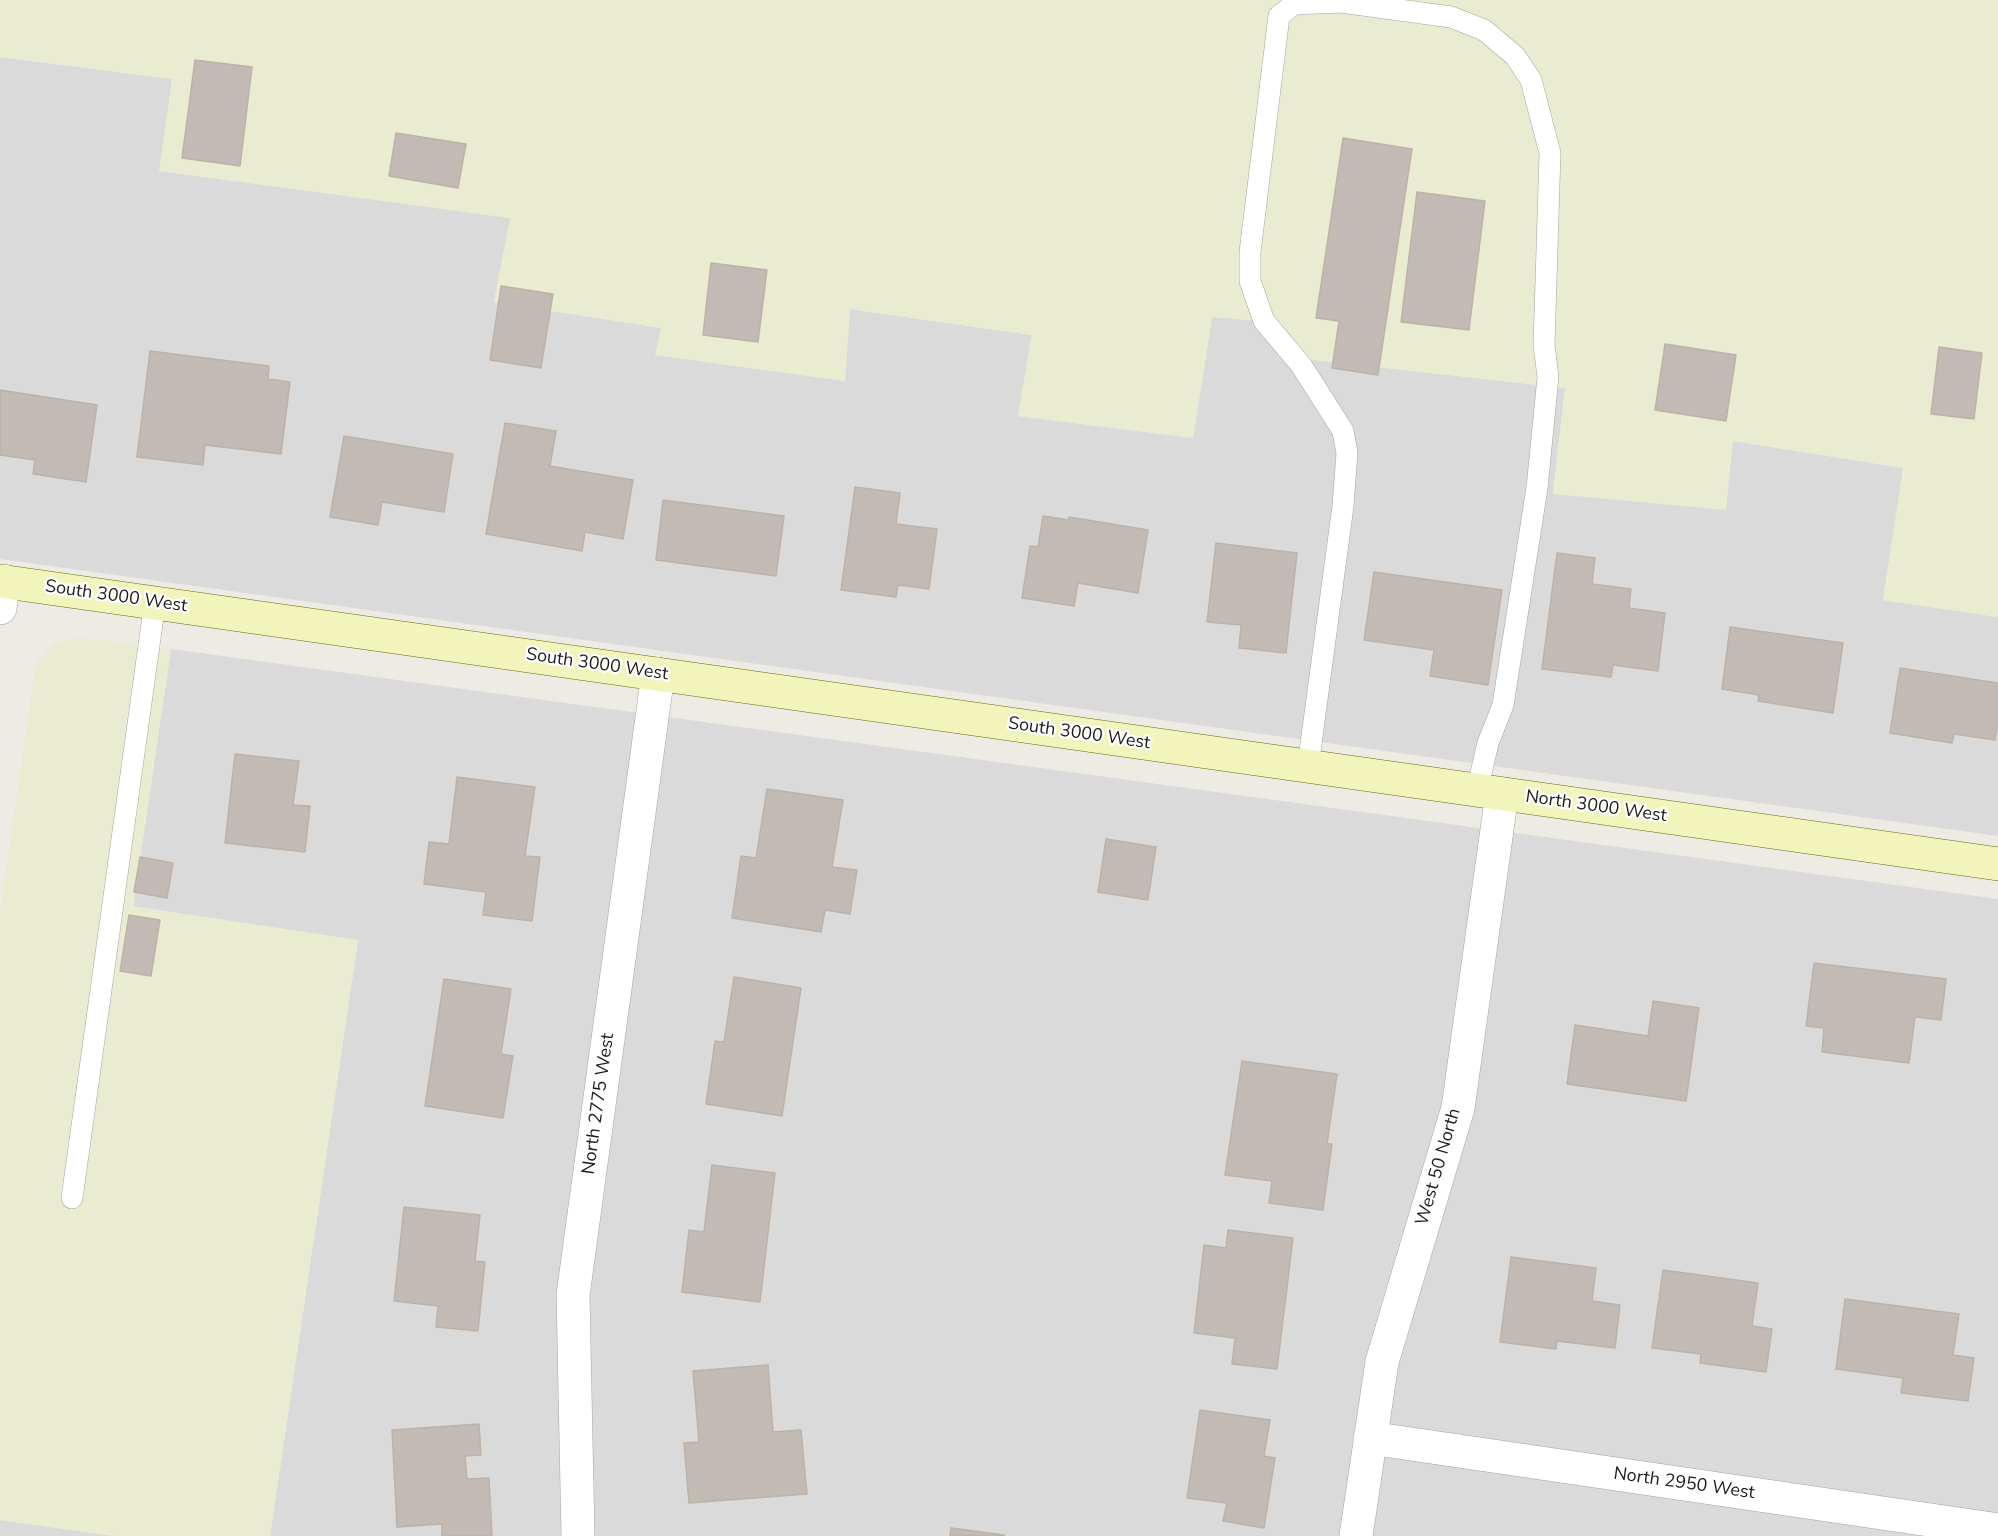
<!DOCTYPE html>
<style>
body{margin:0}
canvas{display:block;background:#eeebe4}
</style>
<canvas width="1998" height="1536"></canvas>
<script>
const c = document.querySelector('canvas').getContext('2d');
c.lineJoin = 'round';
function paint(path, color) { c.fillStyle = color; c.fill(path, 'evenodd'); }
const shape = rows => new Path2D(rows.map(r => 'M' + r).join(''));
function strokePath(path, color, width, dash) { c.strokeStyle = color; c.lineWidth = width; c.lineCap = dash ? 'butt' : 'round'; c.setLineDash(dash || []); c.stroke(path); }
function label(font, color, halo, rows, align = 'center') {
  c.font = font + ' "Nunito Sans",sans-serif'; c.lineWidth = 4.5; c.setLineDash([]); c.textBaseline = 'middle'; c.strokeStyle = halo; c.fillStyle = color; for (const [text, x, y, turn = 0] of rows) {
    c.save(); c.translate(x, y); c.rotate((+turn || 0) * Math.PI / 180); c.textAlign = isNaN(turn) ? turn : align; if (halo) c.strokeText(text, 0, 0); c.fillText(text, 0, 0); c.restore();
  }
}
paint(shape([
 [0,57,172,79,160,171,511,218,494,302,662,328,656,355,845,381,850,309,1032,335,1018,416,1193,438,1212,317,1263,321,1287,357,1565,388,1553,494,1733,441,1904,468,1883,600,1998,617,1998,836,0,559],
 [171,649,1998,899,1998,1536,270,1536,358,940,133,907],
 [0,1520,114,1536,0,1536]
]), '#dbdada');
paint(shape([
 [0,0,1998,0,1998,617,1883,600,1903,468,1733,441,1726,510,1553,494,1565,388,1287,357,1263,321,1212,317,1193,438,1018,416,1032,335,850,309,845,381,655,355,661,328,494,302,510,218,159,171,172,79,0,57],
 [77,637,171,649,133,906,358,940,270,1536,114,1536,0,1520,0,912,36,663,54,644]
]), '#e9ecd0');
const building = shape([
 [195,60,252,67,240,166,182,158,195,60],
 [396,133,466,144,458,188,389,176,396,133],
 [1343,138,1412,149,1378,375,1332,368,1339,321,1316,318,1343,138],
 [1417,192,1485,201,1469,330,1401,322,1417,192],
 [711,263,767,270,758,342,703,335,711,263],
 [501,286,553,294,541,368,490,360,501,286],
 [1665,344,1736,355,1726,421,1655,410,1665,344],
 [1939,347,1982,353,1974,419,1931,414,1939,347],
 [150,351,269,366,268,379,290,382,281,454,205,445,203,465,137,457,150,351],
 [0,390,97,405,86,482,33,474,35,460,0,455,0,390],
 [505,423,556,431,550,466,633,480,623,539,585,532,582,551,486,534,505,423],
 [344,436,453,454,444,512,382,502,378,525,330,517,344,436],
 [855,487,900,493,896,524,937,529,929,589,898,585,896,597,841,590,855,487],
 [663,500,784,516,776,576,656,560,663,500],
 [1043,516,1069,520,1069,517,1148,530,1138,593,1078,583,1074,606,1022,598,1030,546,1038,547,1043,516],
 [1216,543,1297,553,1286,653,1239,648,1241,625,1207,622,1216,543],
 [1557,553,1595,558,1592,584,1631,589,1629,608,1665,613,1658,671,1613,665,1611,677,1542,669,1557,553],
 [1374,572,1502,590,1488,685,1430,676,1434,650,1364,640,1374,572],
 [1730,627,1843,643,1833,713,1758,701,1759,695,1722,689,1730,627],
 [1900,668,1998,683,1998,723,1995,740,1954,734,1952,743,1890,733,1900,668],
 [235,754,299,761,293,805,310,806,305,852,225,843,235,754],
 [457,777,535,787,525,856,540,857,532,921,483,915,486,892,424,884,429,842,449,844,457,777],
 [767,789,843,800,832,867,857,870,850,914,825,910,821,932,732,918,741,856,756,858,767,789],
 [1106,839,1156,847,1148,900,1098,892,1106,839],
 [140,857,173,863,167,898,134,892,140,857],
 [129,915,160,920,151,976,120,971,129,915],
 [1814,963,1946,979,1941,1020,1915,1017,1909,1063,1822,1052,1824,1028,1806,1026,1814,963],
 [734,977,801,988,782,1116,706,1104,715,1041,724,1042,734,977],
 [444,979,511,989,501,1054,513,1056,503,1118,425,1106,444,979],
 [1653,1001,1699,1008,1686,1101,1567,1084,1575,1025,1648,1036,1653,1001],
 [1242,1061,1337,1074,1327,1144,1332,1144,1323,1210,1269,1203,1272,1181,1225,1175,1242,1061],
 [712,1165,775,1173,760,1302,682,1292,689,1230,704,1232,712,1165],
 [404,1207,480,1215,475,1261,485,1262,478,1331,436,1327,438,1306,394,1301,404,1207],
 [1228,1230,1293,1238,1277,1369,1232,1364,1235,1338,1194,1333,1204,1245,1226,1248,1228,1230],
 [1511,1257,1596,1268,1592,1301,1620,1305,1615,1348,1557,1341,1556,1349,1500,1342,1511,1257],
 [1663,1270,1758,1283,1752,1326,1772,1329,1766,1372,1700,1363,1701,1354,1652,1348,1663,1270],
 [1845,1299,1959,1314,1953,1355,1974,1358,1968,1401,1901,1393,1903,1378,1836,1369,1845,1299],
 [768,1365,773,1432,801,1430,807,1494,689,1503,684,1443,699,1442,693,1371,768,1365],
 [1200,1410,1270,1420,1264,1456,1275,1458,1264,1528,1223,1521,1227,1503,1187,1498,1200,1410],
 [479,1424,481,1455,465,1456,467,1479,489,1478,492,1536,442,1536,442,1524,397,1527,392,1430,479,1424],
 [951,1528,1004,1535,1004,1536,950,1536,951,1528]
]);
paint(building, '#c2bab4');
strokePath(building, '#beb2a7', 1.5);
const lane = shape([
 [1308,766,1343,506,1347,453,1343,431,1301,365,1264,321,1250,281,1250,252,1279,16,1294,4,1341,2,1451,17,1484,30,1515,56,1531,80,1550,153,1544,345,1548,377,1537,488,1503,705,1488,743,1477,790],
 [72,1198,155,602]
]);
const street = shape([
 [0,608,4,581],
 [1370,1438,1998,1530],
 [578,1536,573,1295,658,674],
 [1356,1536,1382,1362,1458,1108,1502,794]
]);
const secondary = shape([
 [0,581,1998,864]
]);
strokePath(lane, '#a4a4a4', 22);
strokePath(street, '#a4a4a4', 34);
strokePath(secondary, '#626d0c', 34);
strokePath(lane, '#fff', 21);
strokePath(street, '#fff', 33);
strokePath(secondary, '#f2f5bb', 33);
label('18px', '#1d1d1d', '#fff', [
 ["South 3000 West",116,597,8],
 ["South 3000 West",597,665,8],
 ["South 3000 West",1079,734,8],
 ["North 3000 West",1596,807,8],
 ["North 2775 West",599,1104,-82],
 ["West 50 North",1439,1167,-74],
 ["North 2950 West",1684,1484,8]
]);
</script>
